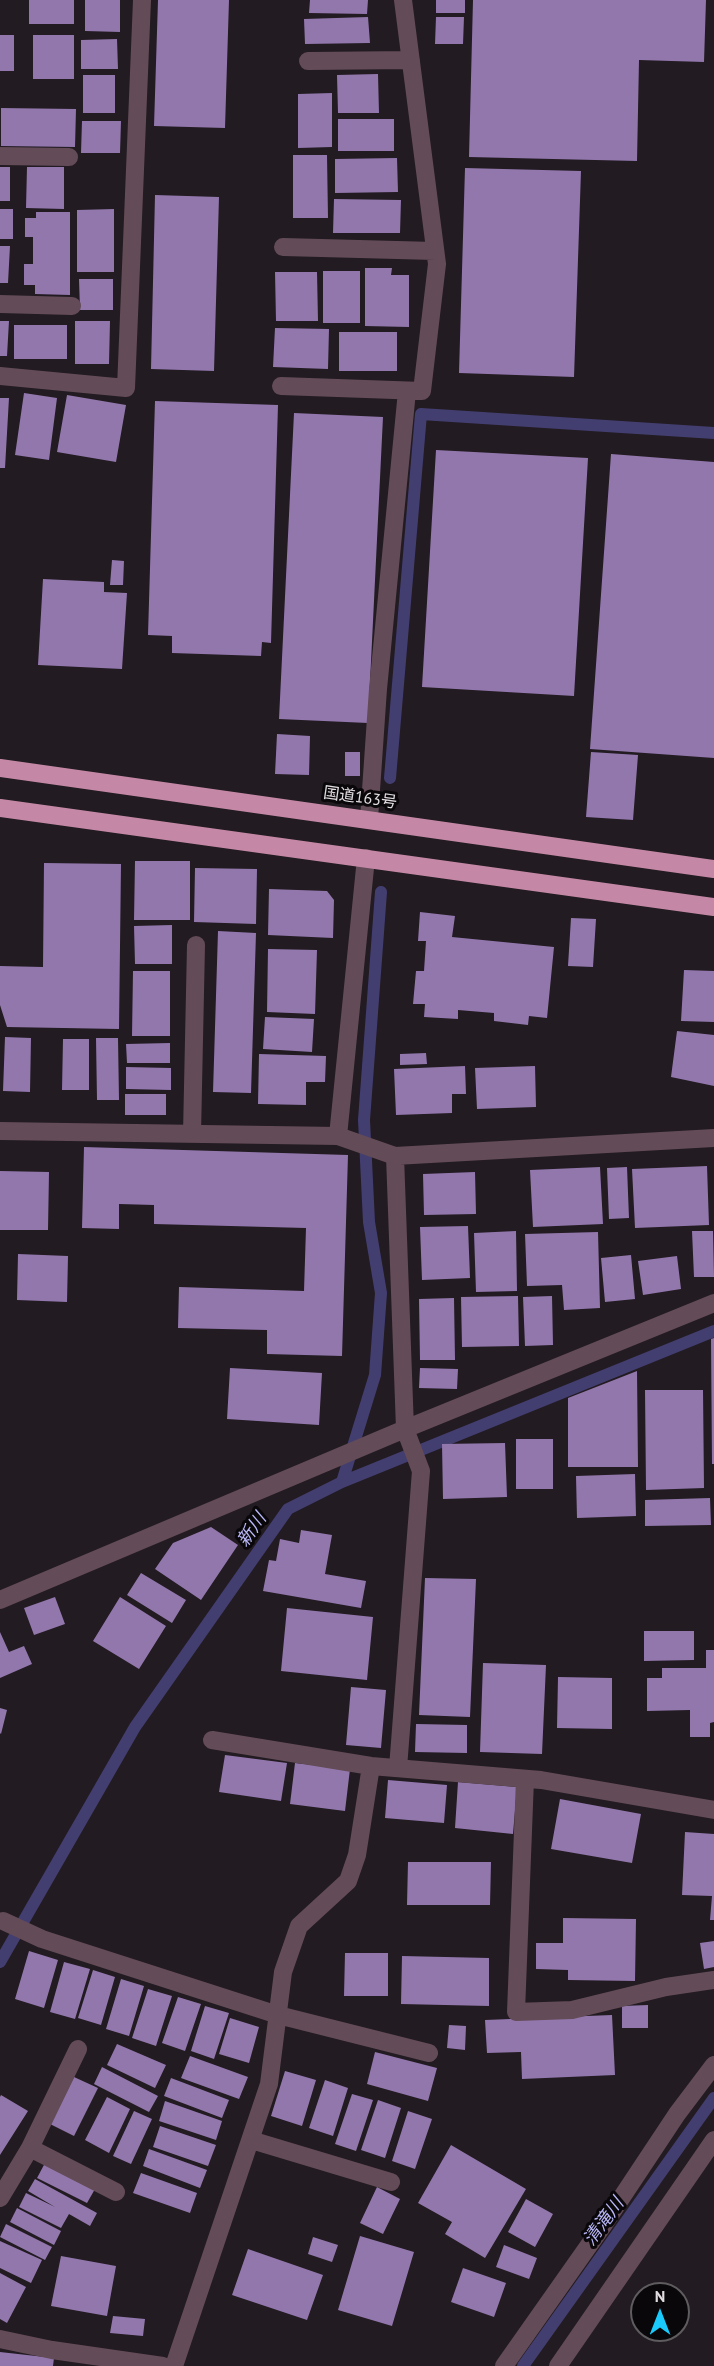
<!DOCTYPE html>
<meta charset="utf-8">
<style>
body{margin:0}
#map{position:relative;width:714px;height:2366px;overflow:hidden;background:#221b21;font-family:"PT Sans",sans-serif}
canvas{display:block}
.north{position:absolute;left:630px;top:2282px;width:60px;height:60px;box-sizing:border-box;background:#090709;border:2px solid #5f5c5f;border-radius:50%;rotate:0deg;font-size:16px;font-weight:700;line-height:24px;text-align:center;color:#e1dce0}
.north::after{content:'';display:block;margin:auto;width:21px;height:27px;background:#1acafc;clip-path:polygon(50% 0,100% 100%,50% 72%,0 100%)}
</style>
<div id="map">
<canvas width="714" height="2366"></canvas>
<div class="north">N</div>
</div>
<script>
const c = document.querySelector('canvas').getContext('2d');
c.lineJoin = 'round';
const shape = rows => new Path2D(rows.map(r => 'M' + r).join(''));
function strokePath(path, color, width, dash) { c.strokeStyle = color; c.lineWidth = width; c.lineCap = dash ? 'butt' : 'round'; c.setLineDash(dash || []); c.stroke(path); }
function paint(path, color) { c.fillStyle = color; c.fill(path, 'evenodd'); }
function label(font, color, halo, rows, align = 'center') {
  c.font = font + ' "PT Sans","Noto Sans JP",sans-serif'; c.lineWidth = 6; c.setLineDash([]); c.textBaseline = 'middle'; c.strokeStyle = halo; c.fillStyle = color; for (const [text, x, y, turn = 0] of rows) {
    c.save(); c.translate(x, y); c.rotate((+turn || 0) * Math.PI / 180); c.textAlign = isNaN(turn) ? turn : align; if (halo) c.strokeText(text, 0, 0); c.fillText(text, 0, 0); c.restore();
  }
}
strokePath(shape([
 [390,778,421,414,714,433],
 [342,1482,375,1375,381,1293,369,1222,364,1120,381,892],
 [0,1962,135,1727,288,1509,342,1482,714,1331],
 [523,2366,714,2098]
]), '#433e70', 12);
paint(shape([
 [29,0,74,0,74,24,29,24],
 [85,0,120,0,120,32,85,31],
 [158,0,229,0,225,128,154,126],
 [310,0,368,0,367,14,309,13],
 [436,0,465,0,465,13,436,13],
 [473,0,706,0,704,62,639,60,637,161,469,157],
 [368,17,370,43,305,44,304,19],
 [436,17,464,17,463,44,435,44],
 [0,35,14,35,14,71,0,71],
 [33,35,74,35,74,79,33,79],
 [117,39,118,69,81,69,81,40],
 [378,74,379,113,338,113,337,75],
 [83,75,115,75,115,113,83,113],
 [332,93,332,147,298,148,298,94],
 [1,108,76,109,75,147,1,146],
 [338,119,394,119,394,151,338,151],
 [82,121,121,121,120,153,81,153],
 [293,155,327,155,328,218,293,218],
 [397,158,398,192,335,193,335,159],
 [0,167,10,167,10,201,0,201],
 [27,167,64,167,64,209,26,208],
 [465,168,581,171,574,377,459,373],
 [155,195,219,197,214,371,151,369],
 [334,199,401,200,400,233,333,233],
 [0,209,13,209,13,239,0,239],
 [114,209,114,272,77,272,77,210],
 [36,212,70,212,70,295,35,294,35,285,24,285,24,264,33,264,33,237,25,237,25,218,36,218],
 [0,246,10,246,8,283,0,283],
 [365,268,392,268,391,275,409,275,409,327,365,326],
 [323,271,360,271,360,323,323,323],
 [275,272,317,272,318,321,276,321],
 [79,279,113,279,113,310,80,310],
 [0,321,9,321,7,356,0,356],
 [75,321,110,321,109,364,75,364],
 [14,325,67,325,67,359,14,359],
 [275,328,329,329,328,369,273,367],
 [339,332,397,332,397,371,339,371],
 [24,393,57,398,49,460,15,455],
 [67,395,126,405,116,462,57,452],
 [0,398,9,398,5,468,0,468],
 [155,401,278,405,271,643,262,642,261,656,172,653,172,636,148,635],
 [294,413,383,417,368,723,279,719],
 [436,450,588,458,574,696,422,687],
 [611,454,714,462,714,758,590,749],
 [112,560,124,561,123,585,110,585],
 [43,579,104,582,104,592,127,593,122,669,38,665],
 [277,734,310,736,309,775,275,774],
 [345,752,360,752,360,776,345,776],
 [591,752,638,755,633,820,586,817],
 [135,861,190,861,190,920,134,920],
 [44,863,121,864,119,1029,7,1027,0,1005,0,966,43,967],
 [195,868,257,869,256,924,194,922],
 [269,889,327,891,334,900,333,938,268,935],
 [420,912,455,916,452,937,554,947,547,1018,529,1016,528,1025,494,1021,494,1013,458,1010,458,1019,424,1017,425,1004,413,1004,416,971,424,971,426,941,418,941],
 [571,918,596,919,593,967,568,966],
 [172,925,172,964,135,964,134,926],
 [218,931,256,933,251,1093,213,1092],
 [268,949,317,950,315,1014,267,1012],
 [684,970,714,971,714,1022,681,1021],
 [133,971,170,971,170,1036,132,1036],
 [265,1017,314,1019,312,1052,263,1049],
 [677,1031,714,1035,714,1086,671,1077],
 [5,1037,31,1038,30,1092,3,1091],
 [96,1038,118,1038,119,1100,97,1100],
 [63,1039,89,1039,89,1090,62,1090],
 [170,1043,170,1063,127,1063,126,1044],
 [426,1053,427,1064,400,1065,400,1054],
 [259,1054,326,1056,325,1082,306,1082,306,1105,258,1104],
 [465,1066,466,1094,452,1094,452,1113,396,1115,394,1069],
 [535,1066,536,1107,477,1109,475,1068],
 [126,1067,171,1068,171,1090,126,1089],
 [125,1094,166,1094,166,1115,125,1115],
 [84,1147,348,1155,342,1356,267,1354,267,1330,178,1328,179,1287,304,1291,306,1228,154,1224,154,1205,119,1204,119,1229,82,1228],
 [707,1166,709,1225,635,1228,632,1169],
 [600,1167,603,1224,533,1227,530,1170],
 [627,1167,629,1218,609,1219,607,1168],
 [0,1171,49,1172,48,1230,0,1230],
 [475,1172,476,1214,424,1215,423,1174],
 [468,1226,470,1278,422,1280,420,1227],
 [516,1231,517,1291,476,1292,474,1233],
 [692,1231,713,1231,714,1277,694,1277],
 [598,1232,600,1308,564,1310,562,1285,527,1286,525,1234],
 [18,1254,68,1256,67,1302,17,1300],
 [631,1255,635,1299,605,1302,601,1258],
 [677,1256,681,1289,643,1295,638,1261],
 [518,1296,519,1346,462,1347,461,1297],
 [552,1296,553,1345,525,1346,523,1297],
 [454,1298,455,1360,420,1360,419,1299],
 [714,1338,714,1464,712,1464,711,1339],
 [230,1368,322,1373,319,1425,227,1419],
 [420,1368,458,1369,457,1389,419,1388],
 [637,1371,638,1467,568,1467,568,1398],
 [645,1390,703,1390,704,1488,646,1490],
 [516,1439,553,1439,553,1489,516,1489],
 [505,1443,507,1497,443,1499,442,1444],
 [635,1474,636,1516,577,1518,576,1476],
 [710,1498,711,1525,645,1526,645,1500],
 [211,1527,238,1545,201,1600,155,1569,173,1543],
 [301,1530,332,1535,325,1574,366,1581,361,1608,263,1591,269,1560,276,1561,280,1539,299,1543],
 [141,1573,186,1600,172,1623,127,1595],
 [425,1578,476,1579,470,1717,419,1715],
 [55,1597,65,1624,34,1635,24,1608],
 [120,1597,166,1626,139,1669,93,1641],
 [287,1608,373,1617,367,1680,281,1671],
 [644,1631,694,1631,694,1660,644,1661],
 [0,1632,9,1652,24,1646,32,1664,0,1678],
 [706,1650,714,1650,714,1722,710,1723,710,1737,690,1737,690,1710,647,1711,647,1678,662,1678,662,1668,706,1668],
 [483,1663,546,1665,542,1754,480,1752],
 [558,1677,612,1678,612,1729,557,1728],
 [351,1687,386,1690,381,1748,346,1745],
 [0,1708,7,1710,1,1734,0,1733],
 [416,1724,467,1725,467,1753,415,1752],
 [225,1755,287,1763,281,1801,219,1792],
 [295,1763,350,1769,345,1811,290,1804],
 [388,1780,447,1785,444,1823,385,1818],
 [458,1782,517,1787,513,1834,455,1828],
 [560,1799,641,1814,632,1863,551,1849],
 [685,1832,714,1834,714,1920,710,1920,712,1896,682,1895],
 [408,1862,491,1862,490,1905,407,1905],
 [563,1918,636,1919,635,1981,568,1980,568,1970,536,1969,536,1943,563,1943],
 [714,1941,714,1967,704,1969,700,1943],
 [29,1951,58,1960,44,2008,15,1999],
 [345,1953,388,1953,388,1996,344,1996],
 [402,1956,489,1958,489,2006,401,2004],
 [64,1962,90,1969,75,2019,50,2012],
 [93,1970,115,1977,101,2025,78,2018],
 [121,1979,144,1986,129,2036,106,2029],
 [148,1989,172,1996,156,2046,132,2038],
 [178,1997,201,2004,185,2051,162,2043],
 [648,2005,648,2028,622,2028,622,2006],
 [205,2006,229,2013,214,2059,191,2051],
 [612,2015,615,2075,522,2079,521,2052,487,2053,485,2020],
 [230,2018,259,2027,249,2063,219,2054],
 [449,2025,466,2026,465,2050,447,2048],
 [117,2044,166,2065,155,2088,107,2065],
 [375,2052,437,2068,428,2101,367,2084],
 [190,2056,248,2077,239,2099,181,2078],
 [102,2067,158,2096,149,2112,94,2084],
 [285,2071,316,2080,302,2126,271,2116],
 [74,2077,98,2088,74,2136,50,2124],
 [171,2078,229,2100,222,2118,164,2096],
 [325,2080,348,2088,333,2136,309,2128],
 [352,2094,373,2100,356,2151,335,2144],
 [1,2095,28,2111,0,2155,0,2097],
 [107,2097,130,2109,109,2153,85,2140],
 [378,2100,401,2108,385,2158,361,2150],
 [165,2101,222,2121,216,2140,159,2121],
 [134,2111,152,2119,131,2164,113,2156],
 [408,2111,432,2119,415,2169,392,2161],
 [160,2126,216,2145,208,2166,153,2147],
 [451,2145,526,2189,485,2258,445,2234,452,2222,418,2203],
 [149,2149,207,2170,200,2188,143,2166],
 [45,2163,95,2189,87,2203,37,2178],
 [141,2173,197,2193,190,2213,133,2193],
 [35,2179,97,2213,90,2226,69,2214,61,2228,19,2207,26,2193,55,2207,28,2191],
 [377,2187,400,2199,383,2234,360,2223],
 [526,2199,553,2214,535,2247,508,2232],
 [17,2208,61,2231,54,2245,10,2222],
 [6,2224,52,2247,45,2260,0,2237],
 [360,2236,414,2252,392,2326,338,2310],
 [313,2237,338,2245,332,2262,308,2254],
 [0,2241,42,2260,31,2283,0,2268],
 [504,2245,537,2258,529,2279,496,2267],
 [248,2249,323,2275,307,2320,232,2295],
 [61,2256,116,2266,107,2316,51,2306],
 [463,2268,506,2283,494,2317,451,2302],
 [0,2273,26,2287,7,2323,0,2319],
 [113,2316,145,2319,143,2336,110,2333],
 [0,2352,54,2358,53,2366,0,2366]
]), '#9277ad');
strokePath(shape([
 [308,61,411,60],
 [0,156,69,157],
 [283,247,435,251],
 [0,304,72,306],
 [0,376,126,388,142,0],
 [281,386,422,391,437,264,403,0],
 [369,819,378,689,407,391],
 [0,1131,338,1136,395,1156,714,1138],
 [192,1134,196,945],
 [338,1136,366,858],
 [395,1156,405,1429,421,1471,398,1768],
 [0,1600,405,1429,714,1303],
 [212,1740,371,1766,541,1780,714,1810],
 [525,1779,516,2012,572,2010,666,1987,714,1980],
 [3,1921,42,1939,278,2015,429,2053],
 [251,2140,391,2182],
 [30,2148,116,2192],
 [0,2198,30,2148,78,2049],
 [0,2339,52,2350,163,2366],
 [174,2366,269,2084,283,1972,299,1926,348,1881,357,1855,371,1766],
 [504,2366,604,2224,677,2114,714,2065],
 [558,2366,714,2140]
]), '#634b57', 18);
strokePath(shape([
 [0,768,714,869],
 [0,808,714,907]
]), '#c488a6', 18);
label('16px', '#e1dce0', '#090709', [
 ["国道163号",360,798,8]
]);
label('italic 18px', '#b9b7f7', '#090709', [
 ["新川",252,1530,-55],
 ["清滝川",604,2222,-54]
]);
</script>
